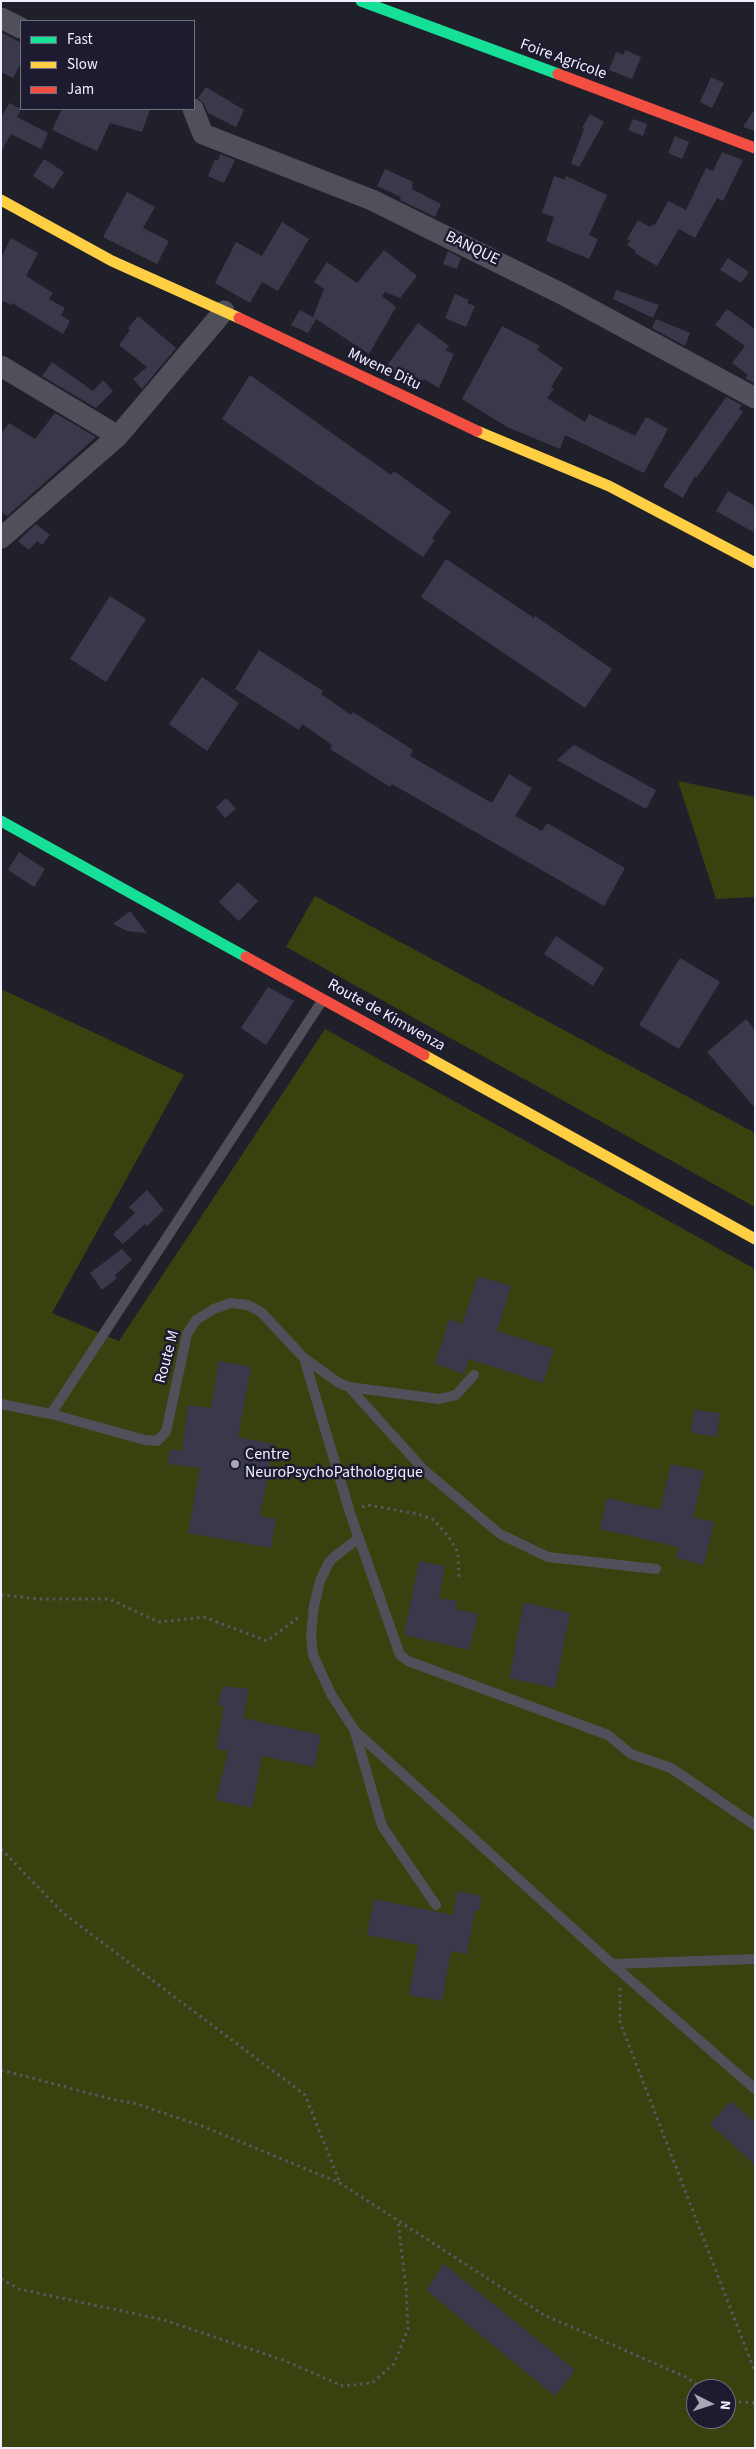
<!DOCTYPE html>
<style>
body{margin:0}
#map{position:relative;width:756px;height:2449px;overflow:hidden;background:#20202b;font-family:"Source Sans 3",sans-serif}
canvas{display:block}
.frame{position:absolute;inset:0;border:2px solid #efefff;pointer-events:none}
.legend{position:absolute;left:20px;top:20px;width:175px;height:90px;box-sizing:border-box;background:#1c1b30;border:1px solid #707083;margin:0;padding:6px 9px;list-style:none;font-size:15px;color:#efefff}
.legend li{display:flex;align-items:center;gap:10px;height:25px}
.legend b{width:25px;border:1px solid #707083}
.north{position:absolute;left:686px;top:2379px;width:50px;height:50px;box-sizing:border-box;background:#1c1b30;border:1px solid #707083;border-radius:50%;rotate:95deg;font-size:14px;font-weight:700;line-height:20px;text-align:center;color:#efefff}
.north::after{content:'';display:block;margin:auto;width:18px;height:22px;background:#a7a7b5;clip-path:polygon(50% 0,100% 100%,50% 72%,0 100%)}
</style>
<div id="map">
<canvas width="756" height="2449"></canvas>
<div class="frame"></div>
<ul class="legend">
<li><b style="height:6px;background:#16e098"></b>Fast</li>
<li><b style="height:6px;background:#ffcf43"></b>Slow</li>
<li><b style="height:6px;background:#f24e42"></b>Jam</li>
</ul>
<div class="north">N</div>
</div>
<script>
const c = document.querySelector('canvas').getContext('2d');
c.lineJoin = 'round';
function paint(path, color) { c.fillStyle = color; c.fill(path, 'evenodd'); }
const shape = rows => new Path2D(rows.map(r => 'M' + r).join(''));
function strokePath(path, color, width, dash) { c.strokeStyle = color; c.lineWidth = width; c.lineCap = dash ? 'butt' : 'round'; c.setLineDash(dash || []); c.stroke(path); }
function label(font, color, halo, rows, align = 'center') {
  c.font = font + ' "Source Sans 3",sans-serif'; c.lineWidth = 5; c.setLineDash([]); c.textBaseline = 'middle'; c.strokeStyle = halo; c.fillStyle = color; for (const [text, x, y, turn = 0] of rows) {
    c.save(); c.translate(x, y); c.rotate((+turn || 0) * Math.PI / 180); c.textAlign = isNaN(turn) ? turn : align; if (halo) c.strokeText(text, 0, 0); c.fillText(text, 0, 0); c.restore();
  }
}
paint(shape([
 [678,781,755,797,755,897,716,899],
 [315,896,755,1133,755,1207,286,947],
 [1,989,184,1075,52,1313,119,1341,325,1029,755,1269,755,2448,1,2448],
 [696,2389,726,2389,726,2419,696,2419]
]), '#39410e');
paint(shape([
 [1,32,21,43,21,63,13,78,1,72],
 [625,50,641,57,632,79,609,70,616,52,624,55],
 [711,77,724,83,712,108,700,102],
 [206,87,244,110,236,127,208,113,204,104,198,98],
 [9,103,21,109,17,117,48,133,41,149,11,134,1,152,1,118],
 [62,109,150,109,142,132,110,123,97,151,52,130],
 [755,109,755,131,743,127],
 [590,114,604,122,579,167,571,163,584,129,582,128],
 [633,119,647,124,643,136,628,130],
 [675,136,689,142,682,159,668,153],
 [722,152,743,160,723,201,717,198,695,238,679,229,657,266,635,253,636,251,627,245,630,241,627,239,638,220,650,227,653,224,655,225,668,201,686,210,706,168,713,171],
 [220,154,235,160,224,183,208,176,215,159,218,161],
 [44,159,64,172,53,189,33,176],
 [385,169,413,182,412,189,441,204,435,217,400,200,401,197,377,186],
 [554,176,565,180,566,176,607,195,589,235,598,239,589,259,546,241,554,217,542,213],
 [127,192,155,207,143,228,169,241,157,264,103,237],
 [282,222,309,239,278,291,262,282,250,303,215,283,236,242,262,256],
 [11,238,38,253,26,276,53,293,49,299,65,308,61,315,70,321,63,334,12,303,11,305,1,300,1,258],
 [384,250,417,276,400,298,385,292,382,296,396,307,369,354,313,317,324,289,314,282,327,262,357,283],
 [448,251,461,258,457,269,443,264],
 [728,258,749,272,741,283,720,270],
 [616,290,659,305,653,318,613,299],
 [455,294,469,300,467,303,475,306,466,327,445,318],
 [727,309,755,329,755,384,745,378,748,375,732,363,745,346,715,325],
 [300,310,316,319,308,333,291,325],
 [138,316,176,348,142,389,133,379,147,367,119,345,130,330,128,328],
 [656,319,690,333,685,346,652,328],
 [418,323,449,346,445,350,454,354,439,388,424,379,419,386,384,370],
 [502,326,540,346,537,350,563,368,551,387,554,389,547,398,585,422,589,414,635,436,646,417,668,429,644,473,565,435,560,449,507,427,462,399],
 [52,362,93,391,103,380,113,391,96,408,42,376],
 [250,375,391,475,394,471,451,512,432,538,435,540,423,557,222,419],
 [726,397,742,405,739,409,743,412,697,477,695,476,683,498,663,486],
 [55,413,96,437,7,516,1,512,1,434,9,423,35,439],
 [728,491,755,506,755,533,716,511],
 [36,524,50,535,42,545,37,541,29,550,18,541],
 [446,559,534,618,535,616,612,669,585,708,421,597],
 [110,596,146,619,106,682,70,659],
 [259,650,323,691,321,694,351,715,353,712,413,750,410,756,492,803,509,774,532,788,515,816,542,831,547,823,625,868,604,906,392,784,390,787,330,749,332,745,302,724,299,730,235,689],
 [202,677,239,703,207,751,169,724],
 [574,745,656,790,646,809,557,760],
 [226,798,236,809,225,818,216,807],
 [19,852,45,869,34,887,8,870],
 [238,882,258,901,239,921,219,902],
 [130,911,147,933,127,931,113,924],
 [556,936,604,968,593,986,544,954],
 [680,958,720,982,679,1049,639,1025],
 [268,987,294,1001,266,1045,241,1028],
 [746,1019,755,1030,755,1108,707,1052],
 [147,1190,164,1210,147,1226,145,1224,123,1244,113,1234,135,1213,129,1207],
 [122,1249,132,1260,115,1275,117,1278,102,1290,90,1273],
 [478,1276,511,1286,497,1331,554,1349,543,1383,469,1359,464,1374,435,1364,449,1319,462,1324],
 [219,1361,251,1367,238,1437,274,1444,260,1516,276,1519,271,1548,188,1533,200,1468,168,1464,170,1449,182,1451,188,1405,211,1408],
 [694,1410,720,1413,717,1437,691,1433],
 [671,1464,704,1471,693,1517,714,1522,704,1565,676,1558,679,1547,600,1529,607,1498,660,1510],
 [419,1561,445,1566,439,1598,457,1601,456,1609,478,1614,469,1650,404,1635],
 [524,1602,570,1613,555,1688,509,1678],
 [223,1686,249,1689,243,1718,321,1735,314,1767,262,1756,252,1808,216,1800,228,1751,216,1749,224,1707,218,1705],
 [457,1891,482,1896,479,1911,475,1910,467,1954,451,1951,442,2001,409,1995,418,1945,367,1935,374,1899,453,1915],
 [731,2101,755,2123,755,2165,710,2124],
 [444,2264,575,2370,555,2396,426,2290]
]), '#3a394b');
strokePath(shape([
 [362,1507,368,1505,418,1514,434,1520,449,1537,458,1553,459,1577],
 [1,1595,40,1599,109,1599,159,1622,204,1617,267,1641,299,1617],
 [1,1849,63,1913,305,2095,340,2183],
 [620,1988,620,2022,755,2372],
 [1,2070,111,2099,137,2104,202,2126,340,2183,544,2315,686,2377,702,2389],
 [1,2279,19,2289,164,2320,283,2360,343,2386,372,2383,394,2364,408,2329,406,2287,398,2222],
 [726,2401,755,2403]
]), '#585861', 3, [2.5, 4]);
strokePath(shape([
 [304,1358,350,1513,400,1655,408,1661,608,1735,631,1754,671,1768,755,1825],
 [349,1387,424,1470,500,1534,548,1557,656,1569],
 [1,1404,51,1414,145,1440,157,1441,166,1432,187,1334,196,1320,214,1309,231,1303,248,1305,261,1312,304,1358,339,1383,349,1387,439,1399,456,1395,474,1375],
 [51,1414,322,1001],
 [359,1538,334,1557,328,1564,320,1581,314,1606,311,1635,313,1655,331,1694,355,1731,612,1964,755,2089],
 [355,1732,382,1826,436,1905],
 [612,1964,755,1959]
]), '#50505a', 10);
strokePath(shape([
 [1,18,21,28],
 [193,109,203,134,372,200,564,295,755,398],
 [1,366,118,436],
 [1,538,118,436,224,311]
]), '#50505a', 21);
strokePath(shape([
 [361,1,558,74],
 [1,821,246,957]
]), '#16e098', 11);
strokePath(shape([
 [1,200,112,261,239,318],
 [477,431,609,486,755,563],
 [424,1055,755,1239]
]), '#ffcf43', 11);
strokePath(shape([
 [558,74,755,148],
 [239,318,477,431],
 [246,957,424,1055]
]), '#f24e42', 11);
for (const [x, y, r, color] of [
 [235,1464,5,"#a7a7b5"]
]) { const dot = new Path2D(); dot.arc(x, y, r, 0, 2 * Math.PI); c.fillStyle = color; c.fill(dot); strokePath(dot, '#1c1b30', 2); }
label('16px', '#efefff', '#1c1b30', [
 ["Foire Agricole",563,60,20],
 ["BANQUE",472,249,26],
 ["Mwene Ditu",384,370,25],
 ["Route de Kimwenza",386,1016,29],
 ["Route M",168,1357,-75]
]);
label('16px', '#efefff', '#1c1b30', [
 ["Centre",245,1455],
 ["NeuroPsychoPathologique",245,1473]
], 'left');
</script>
